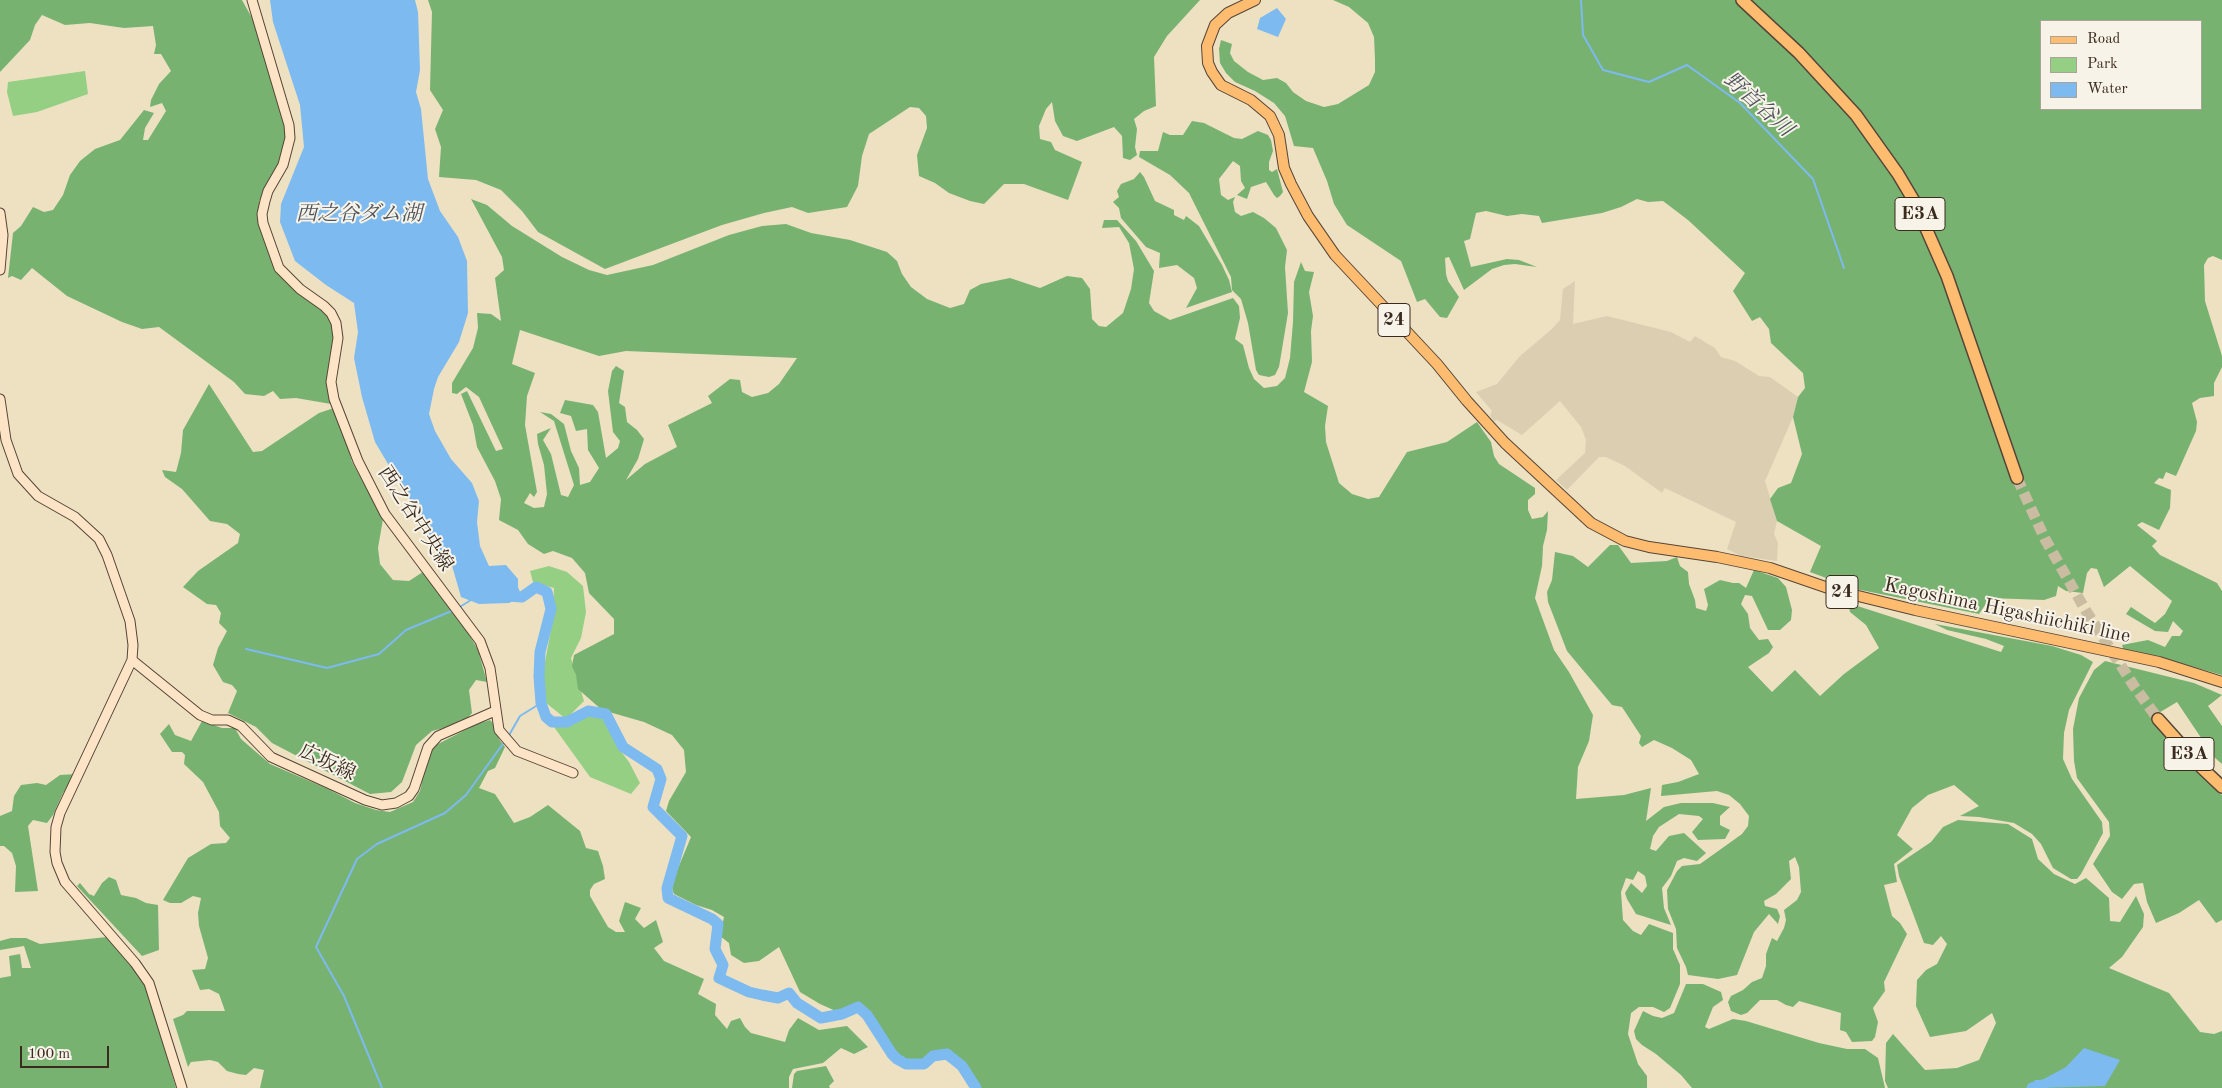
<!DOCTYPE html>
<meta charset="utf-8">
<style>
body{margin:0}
#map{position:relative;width:2222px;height:1088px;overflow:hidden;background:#ede1c2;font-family:"Old Standard TT",serif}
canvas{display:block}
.legend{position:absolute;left:2040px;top:20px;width:162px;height:90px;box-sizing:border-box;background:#f7f3e8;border:1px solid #aca397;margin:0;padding:6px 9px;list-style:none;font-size:15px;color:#3b2a1e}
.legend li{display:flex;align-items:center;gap:10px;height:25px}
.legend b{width:25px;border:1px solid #aca397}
.scale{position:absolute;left:20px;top:1046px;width:89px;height:22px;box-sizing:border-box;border:2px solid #3b2a1e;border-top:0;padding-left:6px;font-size:15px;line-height:18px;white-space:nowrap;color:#3b2a1e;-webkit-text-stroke:4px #f7f3e8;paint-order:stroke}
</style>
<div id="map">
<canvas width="2222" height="1088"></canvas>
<ul class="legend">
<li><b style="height:6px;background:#fdbc70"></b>Road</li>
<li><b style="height:14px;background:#94cf83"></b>Park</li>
<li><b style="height:14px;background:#7dbaf0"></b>Water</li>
</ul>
<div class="scale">100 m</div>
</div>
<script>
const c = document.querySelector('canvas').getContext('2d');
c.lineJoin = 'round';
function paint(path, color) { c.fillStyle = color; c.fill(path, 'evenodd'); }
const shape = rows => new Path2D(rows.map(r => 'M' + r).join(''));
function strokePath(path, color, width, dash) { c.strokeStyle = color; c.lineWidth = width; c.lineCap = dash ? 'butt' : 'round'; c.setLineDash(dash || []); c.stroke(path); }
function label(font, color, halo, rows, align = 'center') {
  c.font = font + ' "Old Standard TT","Noto Serif JP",serif'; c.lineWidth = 4; c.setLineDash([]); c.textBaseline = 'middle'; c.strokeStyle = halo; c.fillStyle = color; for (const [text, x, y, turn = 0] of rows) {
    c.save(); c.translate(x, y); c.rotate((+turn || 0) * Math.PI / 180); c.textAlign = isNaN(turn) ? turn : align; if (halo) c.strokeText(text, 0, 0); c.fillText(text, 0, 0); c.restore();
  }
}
paint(shape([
 [1575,281,1573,324,1607,316,1671,332,1690,342,1695,336,1715,348,1721,357,1735,361,1759,376,1770,377,1798,397,1793,417,1765,481,1777,521,1774,534,1778,543,1777,561,1741,556,1727,549,1736,522,1665,488,1662,493,1625,466,1606,457,1599,457,1567,490,1556,480,1585,453,1586,440,1581,427,1560,401,1522,435,1497,420,1494,421,1490,416,1492,411,1476,392,1497,384,1520,356,1552,329,1560,320,1563,289]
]), '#dccfb1');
paint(shape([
 [85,71,88,94,37,112,13,116,7,92,8,82],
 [549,566,567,572,583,586,586,612,581,638,571,658,584,701,566,719,545,702,543,673,552,624,554,588,533,582,530,571],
 [592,715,605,717,617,746,629,762,640,783,631,794,590,777,554,727,562,727]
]), '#94cf83');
paint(shape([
 [0,0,242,0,257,27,261,48,287,118,288,144,283,159,259,201,260,226,275,268,334,320,333,396,331,404,296,398,280,399,273,391,264,396,245,394,234,382,159,327,142,329,122,322,67,296,32,268,21,280,12,276,8,278,13,233,21,226,33,207,44,212,53,210,63,195,70,175,80,161,95,149,120,140,144,110,154,113,145,128,143,140,148,140,166,111,162,103,150,107,151,100,159,84,171,71,161,54,154,54,156,45,153,26,124,28,90,23,65,25,42,15,35,25,30,40,0,72],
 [428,0,1200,0,1167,36,1154,57,1156,106,1144,111,1134,119,1137,129,1135,147,1137,155,1130,160,1123,158,1122,136,1114,127,1077,141,1063,136,1055,121,1052,102,1046,109,1039,126,1040,139,1051,142,1055,150,1082,162,1068,200,1024,184,1004,184,984,204,970,201,949,193,935,183,919,176,917,155,927,128,926,116,919,108,910,107,869,134,862,156,858,186,847,207,808,213,792,207,764,213,722,225,605,269,538,232,522,211,501,190,476,180,439,177,441,147,435,129,443,110,430,90,432,12],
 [1333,0,2222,0,2222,260,2213,256,2208,258,2204,265,2205,301,2222,356,2222,367,2214,383,2214,396,2200,398,2192,403,2197,422,2196,431,2176,476,2166,472,2163,479,2159,478,2154,483,2171,490,2170,508,2159,530,2142,522,2137,525,2157,541,2152,546,2160,555,2217,583,2222,591,2222,675,2161,658,2124,651,2122,645,2148,640,2165,647,2172,636,2180,636,2183,631,2173,621,2168,632,2155,631,2126,614,2131,607,2155,623,2165,614,2172,601,2130,566,2104,587,2097,569,2091,568,2087,573,2083,593,2066,591,2058,586,2056,596,2044,600,1990,598,1979,614,1856,589,1810,572,1821,546,1777,521,1770,499,1778,488,1791,483,1802,454,1793,417,1798,397,1805,388,1803,373,1771,343,1769,329,1760,317,1752,321,1733,291,1745,273,1688,220,1663,201,1648,202,1637,199,1621,207,1602,213,1542,223,1539,216,1522,214,1507,216,1486,211,1476,213,1470,239,1464,241,1471,267,1507,259,1519,260,1537,267,1515,264,1504,265,1492,269,1464,290,1449,257,1445,258,1446,274,1448,281,1459,297,1447,318,1440,317,1425,299,1417,302,1401,261,1347,225,1334,204,1327,181,1313,148,1294,146,1285,116,1274,103,1255,91,1235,82,1226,73,1220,63,1219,49,1221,40,1232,44,1230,53,1234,61,1248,72,1263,80,1277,78,1286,83,1293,92,1306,101,1324,107,1338,104,1369,85,1375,72,1375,59,1374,37,1368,23,1349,7],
 [2041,21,2201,21,2201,109,2041,109],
 [1192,121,1204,123,1234,138,1242,139,1258,131,1268,135,1271,140,1273,151,1269,162,1269,170,1272,172,1277,169,1283,192,1280,196,1277,198,1274,195,1266,182,1251,187,1247,199,1237,195,1245,188,1241,181,1240,166,1233,161,1219,179,1221,195,1228,200,1235,197,1233,202,1235,212,1241,216,1253,212,1264,218,1276,228,1287,250,1285,267,1288,313,1279,367,1275,375,1269,377,1259,375,1256,370,1248,323,1241,299,1232,290,1231,277,1189,193,1170,175,1139,157,1140,151,1158,151,1163,132,1170,135,1183,135],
 [1140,172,1144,177,1155,201,1174,210,1174,215,1184,220,1186,216,1199,226,1222,265,1229,280,1232,292,1186,308,1197,288,1194,278,1177,265,1159,268,1160,253,1146,247,1121,218,1119,208,1113,202,1119,197,1117,191,1121,184,1134,179],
 [471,199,487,205,512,226,562,257,589,270,607,275,653,265,729,235,762,226,786,224,811,233,850,240,887,252,897,261,902,274,911,287,927,299,950,308,964,304,970,290,981,284,1010,278,1040,288,1067,276,1082,278,1090,289,1092,319,1099,326,1106,327,1123,313,1131,289,1134,269,1129,243,1119,227,1102,228,1104,220,1117,220,1136,241,1154,271,1149,303,1154,311,1170,320,1233,298,1239,306,1240,318,1235,339,1243,345,1249,368,1254,379,1264,388,1277,386,1285,378,1290,358,1293,322,1294,282,1301,262,1305,271,1314,272,1309,292,1313,316,1311,331,1312,362,1304,392,1328,406,1325,426,1326,442,1339,483,1352,494,1368,499,1379,497,1407,452,1447,442,1477,422,1491,442,1494,456,1499,464,1535,488,1535,494,1528,500,1528,510,1532,519,1543,517,1548,511,1547,530,1543,546,1542,566,1535,598,1554,650,1569,672,1593,715,1589,741,1578,767,1576,799,1624,795,1651,788,1646,821,1664,807,1681,803,1713,803,1730,807,1720,816,1720,825,1730,830,1725,839,1698,840,1692,832,1703,819,1699,816,1679,814,1659,827,1653,836,1650,849,1656,851,1669,836,1684,833,1706,853,1697,861,1684,858,1677,861,1671,876,1662,888,1664,908,1671,925,1636,914,1627,899,1625,893,1631,883,1642,893,1647,886,1645,876,1638,871,1633,880,1626,878,1621,892,1623,920,1633,931,1641,935,1649,924,1673,933,1673,949,1680,965,1680,984,1670,1008,1664,1012,1653,1007,1639,1007,1631,1013,1628,1034,1638,1064,1647,1076,1647,1088,980,1088,958,1058,947,1049,934,1053,920,1064,908,1067,900,1065,888,1055,878,1036,861,1011,852,1007,838,1012,820,1004,800,992,779,947,759,961,744,963,731,955,729,943,720,936,724,917,712,910,696,905,674,894,671,885,691,837,666,811,669,801,686,772,684,750,672,735,644,722,602,710,578,689,576,675,572,666,574,655,614,634,614,619,589,593,585,573,572,558,553,551,544,554,528,544,518,530,499,520,501,499,495,481,477,447,473,425,461,394,467,391,496,451,503,449,479,397,466,387,457,394,452,393,452,383,473,348,478,328,477,313,491,314,501,321,495,278,504,270,502,257],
 [520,330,599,356,626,351,797,358,779,384,768,393,752,397,742,392,740,380,730,379,708,396,712,403,668,425,677,447,645,464,626,480,638,459,644,439,637,430,627,422,625,407,619,403,624,371,616,366,612,371,608,391,613,432,620,441,618,448,606,458,598,412,593,405,565,400,560,413,571,416,576,431,587,429,588,450,599,468,590,482,580,485,579,468,571,451,564,424,551,414,540,412,554,421,574,485,568,497,561,495,551,454,543,440,551,428,537,434,538,444,544,465,547,494,544,507,534,508,524,503,530,493,534,497,537,492,525,425,527,396,535,373,512,364],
 [209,384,253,452,262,451,319,413,334,408,342,428,352,462,383,519,378,548,380,564,393,580,409,581,426,570,455,610,478,650,487,682,476,680,469,690,472,713,463,723,432,731,416,745,402,782,391,792,370,794,272,743,256,727,228,713,237,691,232,685,223,682,213,665,218,648,227,631,219,623,221,613,216,605,207,604,183,587,198,571,238,543,240,534,227,524,210,521,182,489,165,477,162,470,176,472,181,453,183,430],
 [1610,545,1618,545,1631,563,1667,561,1677,557,1680,566,1688,572,1689,584,1695,600,1696,608,1706,611,1708,605,1704,589,1720,580,1733,583,1739,583,1746,588,1754,570,1778,578,1786,587,1792,610,1791,620,1780,630,1768,630,1752,596,1745,595,1741,604,1748,614,1750,628,1759,640,1768,639,1773,647,1769,653,1748,667,1772,692,1795,670,1820,696,1844,674,1879,648,1866,625,1850,612,1848,603,2001,652,2004,646,1986,639,1947,630,1935,624,2052,646,2081,655,2093,662,2069,710,2064,733,2063,759,2072,779,2102,822,2103,833,2081,874,2077,879,2071,879,2053,868,2041,844,2032,834,2014,823,1979,817,1960,816,1979,806,1954,785,1928,795,1912,808,1897,835,1913,849,1894,864,1897,882,1884,885,1892,916,1900,923,1907,934,1884,982,1885,991,1873,1008,1878,1022,1875,1037,1872,1041,1852,1042,1846,1032,1840,1030,1841,1013,1799,1001,1793,1007,1786,1005,1777,1000,1760,1000,1747,1013,1741,1015,1731,1011,1728,1002,1731,996,1743,990,1752,982,1762,978,1766,966,1766,954,1772,938,1777,941,1784,928,1786,920,1784,910,1797,900,1801,892,1799,867,1795,857,1789,861,1791,879,1776,894,1764,901,1765,906,1777,909,1780,916,1778,924,1769,914,1754,932,1737,975,1718,979,1688,975,1686,967,1677,948,1676,929,1668,909,1667,890,1677,871,1682,866,1700,864,1742,834,1748,826,1749,816,1740,804,1729,795,1717,791,1661,796,1662,785,1678,782,1699,774,1691,760,1672,748,1654,740,1642,747,1639,743,1641,736,1622,707,1612,705,1567,651,1548,602,1547,592,1552,580,1555,552,1573,556,1588,567],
 [2105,661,2194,683,2222,695,2208,706,2222,726,2222,764,2214,757,2177,702,2152,717,2192,768,2222,795,2222,920,2216,923,2199,900,2179,913,2156,923,2147,902,2143,883,2134,884,2122,899,2112,892,2093,864,2110,836,2109,822,2077,778,2074,761,2073,729,2079,698,2094,670],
 [490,720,497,728,499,739,505,747,495,768,488,771,479,788,495,794,514,823,530,817,548,805,580,831,586,848,598,851,603,866,605,879,594,884,590,890,590,896,608,927,616,932,625,932,619,921,625,902,641,908,635,919,644,928,656,920,663,942,654,948,664,961,704,979,698,994,716,1004,715,1015,727,1029,731,1021,740,1018,745,1027,751,1033,785,1042,789,1030,798,1018,819,1030,847,1026,868,1047,854,1054,841,1048,823,1063,793,1069,789,1077,789,1088,260,1088,264,1070,254,1068,246,1075,238,1074,227,1071,218,1062,210,1060,191,1062,188,1067,173,1019,183,1015,187,1011,225,1011,219,994,209,989,200,990,192,970,205,969,208,958,199,926,198,913,201,898,193,896,181,903,170,903,163,900,188,858,211,844,226,843,230,838,220,826,219,812,203,782,184,764,185,755,182,752,172,752,160,734,169,724,175,735,191,741,202,721,222,728,235,728,241,739,270,764,328,789,355,803,376,810,390,812,413,802,420,791,426,764,434,746,477,724],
 [76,774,63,793,53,815,47,823,33,820,28,826,38,891,15,892,16,866,12,853,4,846,0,846,0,816,12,811,14,796,21,785,37,783,46,785,60,775],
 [1958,820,2008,824,2032,839,2038,859,2054,874,2075,884,2086,878,2109,898,2110,921,2120,922,2136,896,2144,914,2143,927,2122,957,2109,968,2169,993,2200,1032,2214,1034,2222,1031,2222,1088,1888,1088,1885,1081,1886,1043,1893,1034,1925,1070,1957,1068,1979,1060,1996,1023,1992,1013,1966,1031,1930,1037,1916,1006,1917,980,1926,970,1937,964,1947,944,1941,936,1933,945,1924,943,1899,876,1897,865,1931,842,1943,827],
 [109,877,116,880,121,895,136,898,146,903,158,905,159,950,142,956,77,886,80,883,89,894,94,896,102,883],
 [107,937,145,982,176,1088,0,1088,0,978,11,976,9,956,20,954,22,968,31,968,24,946,0,950,0,941,11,938,26,938,40,944],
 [1686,984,1703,984,1721,992,1723,1000,1713,1007,1705,1027,1709,1029,1733,1019,1746,1021,1819,1043,1847,1049,1865,1049,1878,1058,1885,1088,1692,1088,1681,1075,1656,1054,1642,1045,1636,1039,1634,1031,1643,1011,1653,1016,1662,1018,1674,1013],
 [826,1066,834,1081,829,1086,830,1088,792,1088,794,1074,797,1071]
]), '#77b271');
paint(shape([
 [270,0,415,0,418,12,420,70,416,92,421,109,428,179,440,211,458,237,467,261,468,313,459,342,438,377,434,389,429,414,435,431,451,459,472,483,479,501,477,522,480,546,489,566,506,565,518,579,518,587,522,597,509,603,479,604,461,597,449,555,420,518,375,442,362,397,354,358,358,332,354,303,326,285,295,261,280,222,281,204,304,147,300,105,273,22],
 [1277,8,1286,19,1278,37,1257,29,1260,18],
 [2084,1048,2120,1060,2105,1086,2039,1088,2034,1080,2042,1080,2066,1067]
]), '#7dbaf0');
strokePath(shape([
 [1581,0,1583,35,1603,70,1649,82,1687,65,1740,103,1813,179,1844,268],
 [458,608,471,600],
 [246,649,327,668,379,654,406,630,454,610],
 [508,737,520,716,541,703],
 [382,1088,344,996,316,947,357,859,377,844,445,813,466,795,505,741]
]), '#7dbaf0', 2);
strokePath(shape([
 [430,522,436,541,441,548,458,560],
 [508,596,522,597,536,587,547,592,551,609,540,652,539,676,541,703,546,717,552,722,567,722,588,711,606,714,623,747,657,769,661,779,653,807,682,836,667,888,668,898,712,919,718,924,715,949,723,965,719,978,749,992,762,995,778,998,789,993,797,1003,821,1018,842,1014,858,1007,867,1015,892,1054,897,1059,906,1064,924,1064,933,1056,947,1054,962,1066,976,1088],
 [2032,1088,2042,1085]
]), '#7dbaf0', 11);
strokePath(shape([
 [2017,478,2045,539,2086,611,2134,686,2158,719]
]), '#c9bca1', 11, [11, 5.5]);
const secondary = shape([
 [252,0,289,125,290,138,283,165,268,191,265,201,262,214,263,223,279,268,300,289,324,306,331,313,336,323,338,338,331,382,334,399,358,461,385,514,480,641,490,668,499,730,517,751,573,773],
 [0,213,3,235,0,270],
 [0,399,6,440,18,474,38,496,75,517,99,539,107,555,130,621,133,645,132,660,60,813,56,827,55,852,57,863,65,882,135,963,149,983,182,1088],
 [132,660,200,715,212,720,228,720,241,726,271,757,365,800,382,805,396,803,409,796,414,789,428,747,438,736,495,711]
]);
const primary = shape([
 [1255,0,1228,13,1215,25,1207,46,1208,63,1212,72,1221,85,1251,100,1270,116,1279,135,1284,168,1291,184,1308,216,1335,255,1437,364,1467,401,1505,443,1591,523,1625,541,1649,547,1717,557,1770,568,1834,590,1915,610,2159,662,2222,682]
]);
const highway = shape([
 [1742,0,1799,53,1856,115,1898,174,1914,201,1947,276,2017,478],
 [2158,719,2202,768,2222,787]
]);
strokePath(secondary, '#564537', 11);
strokePath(primary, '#564537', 12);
strokePath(highway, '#564537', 14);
strokePath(secondary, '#fee4c6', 9);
strokePath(primary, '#fdbc70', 10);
strokePath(highway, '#fdbc70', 11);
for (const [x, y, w] of [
 [1920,214,50],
 [1394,320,32],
 [1842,592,32],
 [2189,754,50]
]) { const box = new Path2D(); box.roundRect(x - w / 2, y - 16.5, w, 33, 4); c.fillStyle = '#f7f3e8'; c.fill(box); strokePath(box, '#3b2a1e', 1); }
label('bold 19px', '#3b2a1e', null, [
 ["E3A",1920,214],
 ["24",1394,320],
 ["24",1842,592],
 ["E3A",2189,754]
]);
label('20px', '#3b2a1e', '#f7f3e8', [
 ["西之谷中央線",415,519,57],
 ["Kagoshima Higashiichiki line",2007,611,12],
 ["広坂線",327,763,25]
]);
label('italic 21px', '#4f555d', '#f7f3e8', [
 ["野首谷川",1758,105,42],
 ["西之谷ダム湖",359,214]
]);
</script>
